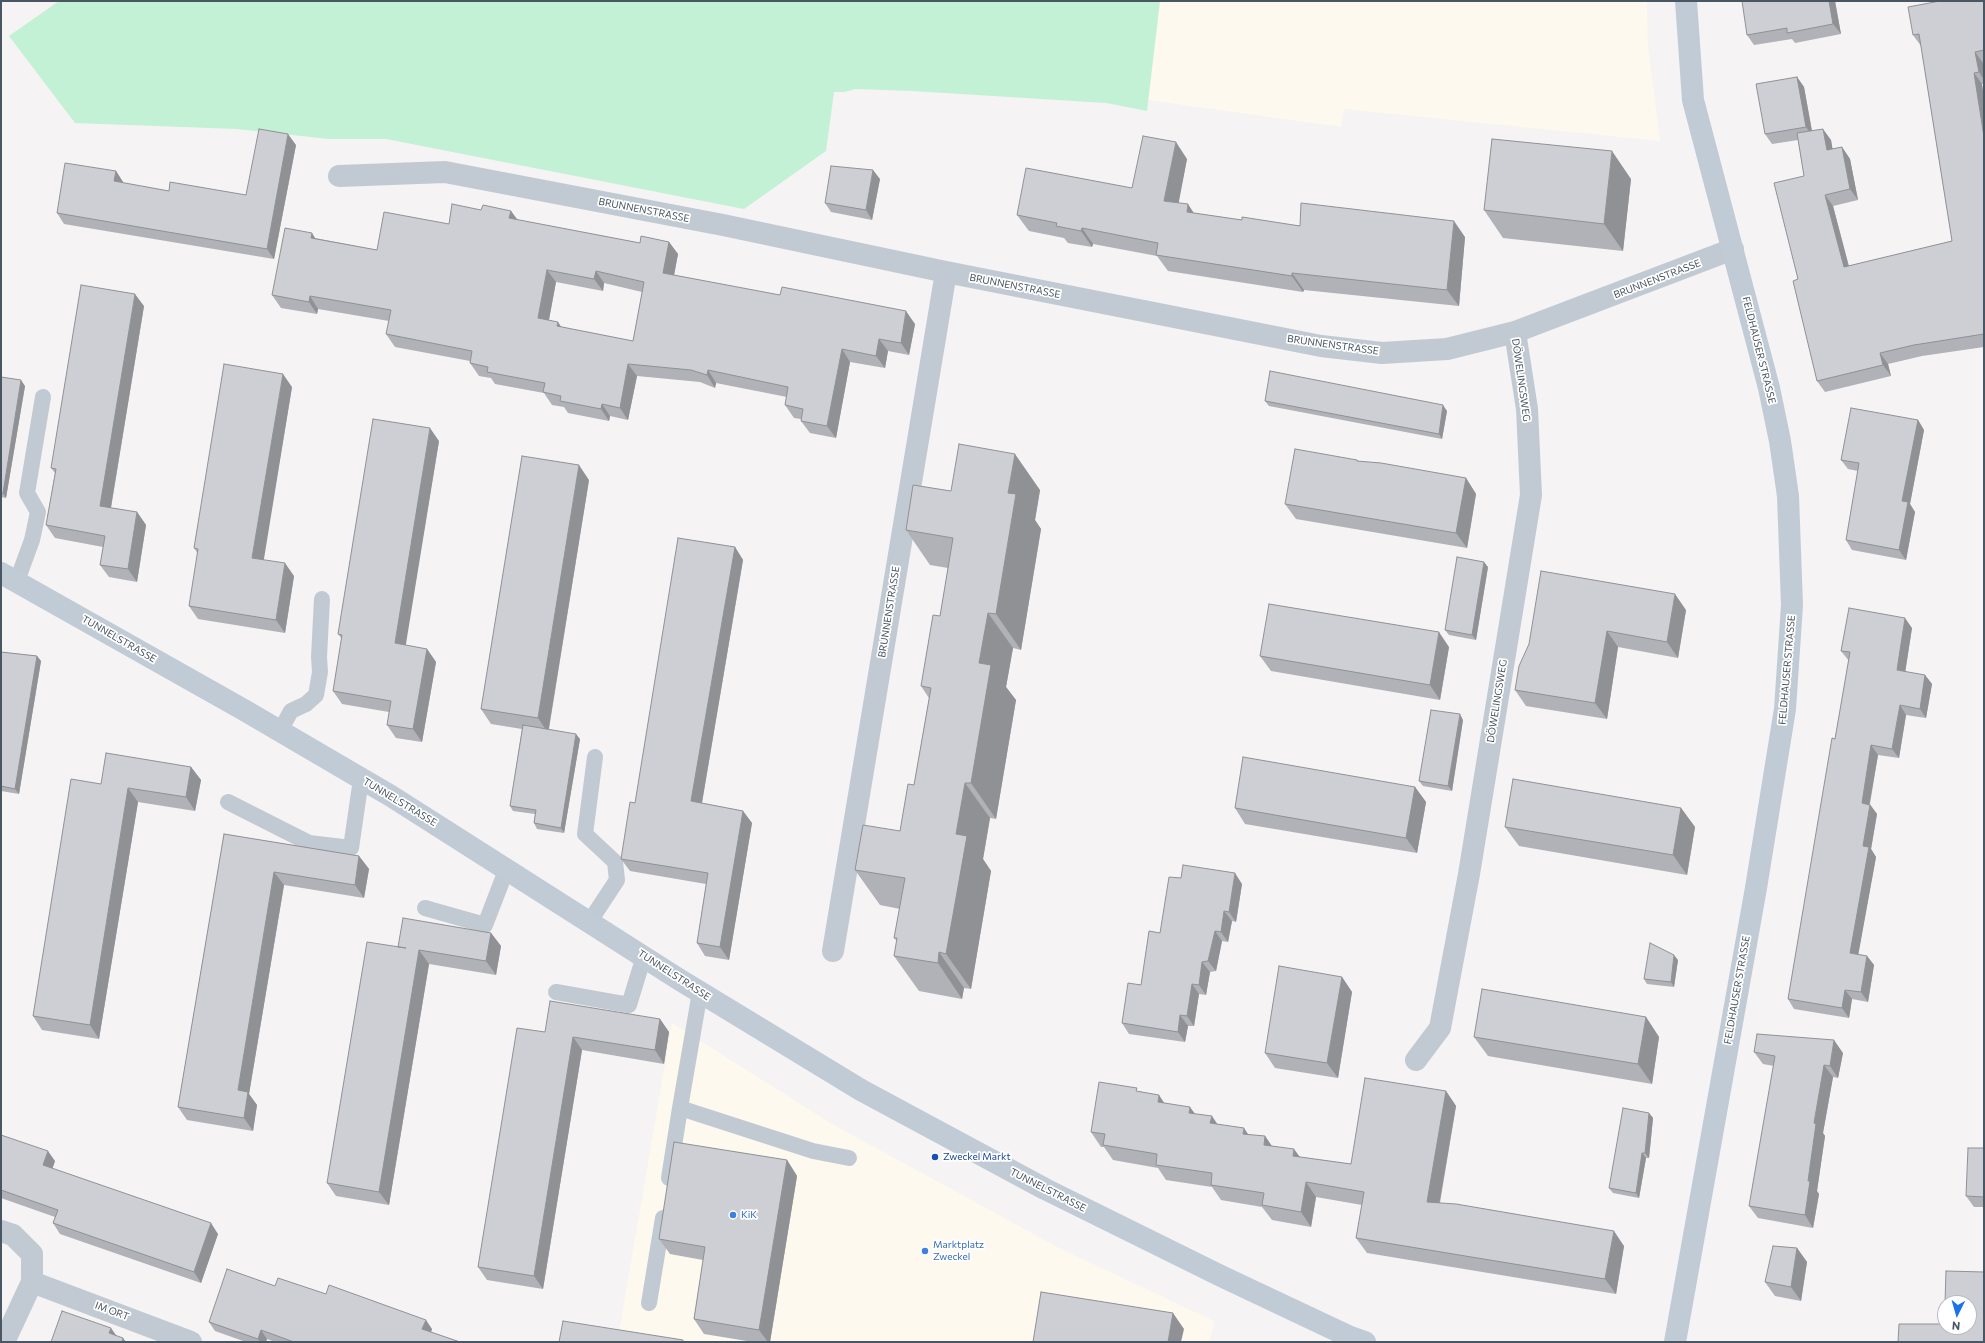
<!DOCTYPE html>
<meta charset="utf-8">
<style>
body{margin:0}
#map{position:relative;width:1985px;height:1343px;overflow:hidden;background:#f5f3f3;font-family:Commissioner,sans-serif}
canvas{display:block}
.frame{position:absolute;inset:0;border:2px solid #4a5661;pointer-events:none}
.north{position:absolute;left:1937px;top:1295px;width:40px;height:40px;box-sizing:border-box;background:#fff;border:1px solid #b7bbc0;border-radius:50%;rotate:185deg;font-size:11px;font-weight:700;line-height:16px;text-align:center;color:#4a5661}
.north::after{content:'';display:block;margin:auto;width:14px;height:18px;background:#1a73e8;clip-path:polygon(50% 0,100% 100%,50% 72%,0 100%)}
</style>
<div id="map">
<canvas width="1985" height="1343"></canvas>
<div class="frame"></div>
<div class="north">N</div>
</div>
<script>
const c = document.querySelector('canvas').getContext('2d');
c.lineJoin = 'round';
function paint(path, color) { c.fillStyle = color; c.fill(path, 'evenodd'); }
const shape = rows => new Path2D(rows.map(r => 'M' + r).join(''));
function strokePath(path, color, width, dash) { c.strokeStyle = color; c.lineWidth = width; c.lineCap = dash ? 'butt' : 'round'; c.setLineDash(dash || []); c.stroke(path); }
function label(font, color, halo, rows, align = 'center') {
  c.font = font + ' Commissioner,sans-serif'; c.lineWidth = 3.5; c.setLineDash([]); c.textBaseline = 'middle'; c.strokeStyle = halo; c.fillStyle = color; for (const [text, x, y, turn = 0] of rows) {
    c.save(); c.translate(x, y); c.rotate((+turn || 0) * Math.PI / 180); c.textAlign = isNaN(turn) ? turn : align; if (halo) c.strokeText(text, 0, 0); c.fillText(text, 0, 0); c.restore();
  }
}
paint(shape([
 [1160,1,1647,1,1648,47,1660,141,1344,109,1341,127,1148,100],
 [672,1023,832,1124,1061,1249,1214,1321,1210,1342,644,1342,618,1338]
]), '#fdf9ef');
paint(shape([
 [59,1,1160,1,1147,111,1106,103,912,91,856,89,844,92,834,92,826,151,744,209,386,139,329,139,237,129,75,123,9,36]
]), '#c3f1d5');
strokePath(shape([
 [17,581,32,540,38,512,27,493,43,397],
 [280,731,291,711,306,704,316,695,320,672,319,657,322,599],
 [228,802,309,843,351,848,361,779],
 [425,908,485,925,507,868],
 [590,921,617,880,615,862,585,834,595,757],
 [556,992,629,1005,644,956],
 [700,992,680,1108,813,1151,849,1158],
 [669,1178,680,1108],
 [649,1303,663,1218]
]), '#c1cad2', 16);
strokePath(shape([
 [339,176,445,172,723,225,946,272,1321,346,1382,353,1447,349,1515,332,1733,249],
 [833,951,946,272],
 [1416,1060,1440,1028,1469,874,1531,495,1527,409,1515,332],
 [1,1231,13,1235,32,1254,32,1282,4,1342],
 [32,1282,191,1342]
]), '#c1cad2', 22);
strokePath(shape([
 [1,573,244,710,391,796,680,980,861,1090,1045,1189,1221,1276,1348,1336,1365,1342],
 [1675,1342,1756,888,1785,709,1792,605,1788,496,1780,441,1769,388,1693,100,1686,1]
]), '#c1cbd6', 22);
paint(shape([
 [1835,1,1841,34,1795,43,1792,39,1754,45,1747,35],
 [1984,1,1984,63,1983,63,1984,69,1984,84,1982,84,1984,98,1984,347,1922,356,1888,364,1891,376,1825,392,1817,381,1798,279,1804,176,1798,140,1772,144,1765,134,1797,77,1804,87,1812,131,1831,140,1832,149,1842,147,1850,159,1858,200,1833,206,1849,266,1952,241,1921,46,1913,35],
 [296,145,274,259,64,224,57,213,116,171,123,182,123,183,169,191,246,195],
 [1187,159,1178,203,1194,213,1242,220,1300,226,1465,237,1459,306,1304,290,1303,292,1168,271,1157,256,1093,244,1092,247,1068,243,1064,238,1029,231,1017,215,1132,188],
 [880,179,872,220,831,212,825,203],
 [1631,179,1623,251,1503,238,1484,210],
 [481,210,511,211,517,220,640,243,669,242,678,254,674,275,915,324,909,355,888,351,885,368,850,362,836,438,810,433,801,421,801,419,794,418,785,405,787,397,716,383,715,388,700,382,637,376,628,420,610,416,609,421,568,413,564,407,552,405,544,393,495,384,491,378,479,376,470,363,470,361,395,347,386,334,389,321,318,309,317,314,281,308,272,295,315,238,377,250,449,224],
 [556,282,603,291,604,283,642,292,633,341,561,327,549,320],
 [144,306,111,508,137,512,146,525,137,582,109,577,100,565,103,547,55,538,46,525,55,473,51,468],
 [1,377,25,386,6,498,1,497],
 [292,387,263,560,294,576,285,633,198,619,189,606,198,554,194,548],
 [1265,401,1447,411,1442,439,1269,406],
 [1918,420,1924,430,1910,504,1915,512,1906,560,1852,550,1846,540,1858,471,1848,469,1841,460],
 [439,441,405,645,427,649,436,662,422,742,396,738,387,725,389,712,342,704,333,691,342,639,338,634],
 [1357,460,1358,461,1466,478,1476,494,1467,548,1296,519,1285,504],
 [589,480,549,729,580,739,564,833,537,829,534,823,535,814,513,811,510,806,522,729,491,724,481,709],
 [1040,490,1035,520,1041,529,1021,650,1013,648,1006,687,1016,700,996,819,990,818,983,859,991,871,971,989,964,988,962,999,919,991,894,956,897,941,894,938,900,909,880,905,855,870,900,831,914,785,929,698,921,686,940,616,948,568,930,565,906,530,951,491],
 [735,547,743,560,702,803,743,811,752,823,729,960,705,956,697,943,706,884,630,871,621,859,635,803],
 [1488,567,1476,640,1449,635,1445,630],
 [1686,610,1678,658,1618,647,1607,719,1526,706,1515,690,1529,644],
 [1912,628,1905,672,1925,675,1932,684,1926,718,1906,715,1899,758,1878,755,1870,804,1877,814,1871,849,1876,857,1858,954,1867,956,1874,965,1868,1002,1852,999,1849,1018,1794,1009,1788,999,1849,661,1841,651],
 [1449,647,1440,700,1271,671,1260,656],
 [1,652,37,656,41,661,19,794,1,791],
 [1463,720,1452,791,1423,786,1419,781],
 [191,767,201,780,195,811,138,802,99,1039,42,1030,33,1016,101,784],
 [1415,787,1426,802,1417,853,1245,824,1235,808],
 [1681,808,1695,827,1687,875,1519,846,1505,827],
 [224,834,359,856,369,869,364,898,284,885,249,1094,257,1105,253,1131,187,1120,178,1107],
 [1181,878,1242,884,1236,922,1232,921,1228,942,1222,941,1216,971,1210,972,1206,995,1199,994,1194,1026,1188,1026,1185,1042,1129,1034,1122,1023,1141,985],
 [491,933,501,946,496,975,429,964,389,1205,336,1196,327,1183,398,947],
 [1678,960,1674,987,1647,984,1644,979],
 [1342,977,1352,992,1338,1078,1275,1068,1265,1053],
 [1646,1017,1659,1037,1652,1084,1488,1056,1474,1037],
 [660,1019,669,1032,664,1064,582,1050,543,1289,487,1280,478,1267,545,1032],
 [1754,1052,1843,1053,1838,1078,1833,1077,1823,1133,1825,1136,1817,1191,1819,1194,1813,1228,1758,1218,1749,1206,1774,1066,1763,1064],
 [1140,1091,1164,1103,1195,1114,1217,1124,1248,1135,1265,1136,1272,1146,1300,1157,1351,1164,1446,1091,1456,1106,1440,1203,1624,1246,1616,1294,1367,1253,1356,1238,1362,1205,1316,1197,1311,1227,1272,1220,1262,1207,1221,1200,1212,1187,1166,1180,1158,1168,1113,1160,1104,1147,1101,1147,1091,1132],
 [1649,1113,1653,1118,1649,1158,1646,1158,1639,1198,1613,1193,1609,1188],
 [1,1135,55,1161,52,1169,218,1234,201,1283,60,1234,53,1223,55,1217,1,1198],
 [1984,1148,1984,1207,1974,1207,1966,1196],
 [787,1160,797,1176,770,1342,753,1342,704,1334,694,1319,703,1260,670,1254,659,1239],
 [1797,1248,1807,1262,1801,1301,1775,1296,1765,1282],
 [275,1286,326,1294,432,1329,431,1332,460,1342,275,1342,267,1339,266,1342,246,1342,215,1331,209,1322]
]), '#b0b2b7');
paint(shape([
 [1829,1,1835,1,1841,34,1833,24],
 [1975,52,1983,63,1984,69,1984,80,1979,72],
 [1974,73,1982,84,1984,98,1984,137],
 [1797,77,1804,87,1813,137,1806,127],
 [1823,129,1831,140,1835,162,1827,150],
 [288,134,296,145,274,259,267,249],
 [1176,142,1187,159,1176,217,1164,201],
 [1842,147,1850,159,1858,200,1850,189],
 [1612,151,1631,179,1623,251,1604,224],
 [873,170,880,179,872,220,866,210],
 [116,171,123,182,122,192,114,181],
 [1825,195,1833,206,1852,279,1844,267],
 [1188,204,1199,221,1187,212],
 [511,211,520,223,509,218],
 [1454,221,1465,237,1459,306,1447,290],
 [1082,228,1093,244,1092,247,1081,231],
 [312,233,320,246,311,238],
 [669,242,678,254,672,286,663,273],
 [547,270,556,282,547,330,538,318],
 [596,271,604,283,603,291,594,279],
 [1292,273,1304,290,1303,292,1292,276],
 [135,294,144,306,109,519,100,506],
 [310,296,318,309,317,314,309,302],
 [906,311,915,324,909,355,901,343],
 [558,322,566,334,557,326],
 [879,339,888,351,885,368,876,356],
 [842,349,850,362,836,438,827,426],
 [1880,353,1888,364,1891,376,1883,365],
 [628,364,637,376,628,420,620,408],
 [708,370,716,383,715,388,707,375],
 [283,374,292,387,262,571,252,558],
 [21,380,25,386,6,498,3,493],
 [602,404,610,416,609,421,601,409],
 [1443,405,1447,411,1442,439,1439,434],
 [1918,420,1924,430,1910,504,1915,512,1906,560,1899,550,1902,501],
 [430,428,439,441,404,656,395,643],
 [1015,454,1040,490,1035,520,1041,529,1021,650,996,614,1008,493],
 [579,465,589,480,548,733,538,718],
 [1466,478,1476,494,1467,548,1456,533],
 [137,512,146,525,137,582,128,569],
 [735,547,743,560,700,814,691,801],
 [1484,562,1488,567,1476,640,1472,635],
 [285,563,294,576,285,633,276,620],
 [1675,594,1686,610,1678,658,1667,642],
 [988,613,1013,648,1006,687,1016,700,996,819,971,783,979,663],
 [1905,618,1912,628,1904,680,1897,670],
 [1607,631,1618,647,1607,719,1595,703],
 [1439,632,1449,647,1440,700,1430,685],
 [427,649,436,662,422,742,413,729],
 [37,656,41,661,19,794,15,789],
 [1925,675,1932,684,1926,718,1920,709],
 [1900,705,1906,715,1899,758,1892,749],
 [1460,714,1463,720,1452,791,1448,786],
 [576,734,580,739,564,833,561,828],
 [1871,745,1878,755,1868,812,1862,803],
 [191,767,201,780,195,811,186,797],
 [965,783,990,818,983,859,991,871,971,989,946,954,956,834],
 [1415,787,1426,802,1417,853,1406,838],
 [128,788,138,802,99,1039,90,1025],
 [1870,805,1877,814,1871,849,1876,857,1857,962,1850,953,1863,846],
 [1681,808,1695,827,1687,875,1673,855],
 [743,811,752,823,729,960,720,947],
 [359,856,369,869,364,898,355,885],
 [274,872,284,885,249,1094,257,1105,253,1131,244,1118,238,1090],
 [1235,873,1242,884,1236,922,1229,912],
 [1224,911,1232,921,1228,942,1221,932],
 [1215,931,1222,941,1216,971,1208,961],
 [491,933,501,946,496,975,486,961],
 [419,950,429,964,389,1205,379,1192],
 [939,952,964,988,962,999,938,963],
 [1674,955,1678,960,1674,987,1671,982],
 [1867,956,1874,965,1868,1002,1861,992],
 [1202,962,1210,972,1206,995,1199,985],
 [1342,977,1352,992,1338,1078,1327,1063],
 [1192,984,1199,994,1194,1026,1187,1016],
 [1845,990,1852,999,1849,1018,1842,1008],
 [1180,1015,1188,1026,1185,1042,1178,1032],
 [1646,1017,1659,1037,1652,1084,1638,1064],
 [660,1019,669,1032,664,1064,655,1050],
 [573,1037,582,1050,543,1289,534,1276],
 [1834,1040,1843,1053,1838,1078,1830,1066],
 [1824,1065,1833,1077,1823,1133,1825,1136,1817,1191,1819,1194,1813,1228,1805,1215,1814,1123],
 [1446,1091,1456,1106,1437,1217,1427,1202],
 [1159,1095,1169,1110,1158,1102],
 [1190,1107,1201,1122,1189,1113],
 [1649,1113,1653,1118,1649,1158,1645,1153],
 [1212,1116,1222,1131,1210,1123],
 [1244,1128,1254,1143,1243,1134],
 [1265,1136,1275,1151,1264,1145],
 [1294,1149,1305,1164,1293,1156],
 [48,1151,55,1161,50,1176,43,1165],
 [1642,1153,1646,1158,1639,1198,1636,1193],
 [787,1160,797,1176,770,1342,768,1342,759,1330],
 [1306,1182,1316,1197,1311,1227,1301,1212],
 [211,1223,218,1234,201,1283,194,1272],
 [1614,1231,1624,1246,1616,1294,1605,1279],
 [1797,1248,1807,1262,1801,1301,1791,1287],
 [1173,1313,1184,1329,1181,1342,1168,1342],
 [426,1320,432,1329,429,1338,422,1329],
 [111,1328,118,1338,109,1333],
 [261,1330,267,1339,266,1342,260,1342,258,1339],
 [123,1338,126,1342,122,1342]
]), '#909195');
const building = shape([
 [1742,1,1829,1,1833,24,1787,33,1787,28,1747,35,1742,1],
 [1940,1,1984,1,1984,50,1975,52,1979,72,1974,73,1984,137,1984,334,1914,345,1880,353,1883,365,1817,381,1793,281,1798,279,1774,183,1804,176,1797,133,1823,129,1827,150,1842,147,1850,189,1825,195,1844,267,1952,241,1919,34,1913,35,1908,7,1940,1],
 [1797,77,1806,127,1765,134,1756,84,1797,77],
 [259,129,288,134,267,249,57,213,65,163,116,171,114,181,169,191,170,182,246,195,259,129],
 [1143,136,1176,142,1164,201,1188,204,1187,212,1242,220,1242,217,1300,226,1301,203,1454,221,1447,290,1292,273,1292,276,1156,255,1158,243,1082,228,1081,231,1056,226,1057,223,1017,215,1026,168,1132,188,1143,136],
 [1492,139,1612,151,1604,224,1484,210,1492,139],
 [831,166,873,170,866,210,825,203,831,166],
 [452,204,481,210,483,205,511,211,509,218,640,243,641,236,669,242,663,273,780,295,782,287,906,311,901,343,879,339,876,356,842,349,827,426,801,421,803,409,785,405,788,387,708,370,707,375,691,370,628,364,620,408,602,404,601,409,560,401,561,396,543,392,545,383,487,372,488,367,470,363,472,351,386,334,391,310,310,296,309,302,272,295,285,228,312,233,311,238,377,250,384,212,449,224,452,204],
 [547,270,594,279,596,271,644,282,633,341,557,326,558,322,538,318,547,270],
 [81,285,135,294,100,506,137,512,128,569,100,565,105,536,46,525,56,469,51,468,81,285],
 [224,364,283,374,252,558,285,563,276,620,189,606,198,549,194,548,224,364],
 [1270,371,1443,405,1439,434,1265,401,1270,371],
 [1,377,21,380,3,493,1,493,1,377],
 [1851,408,1918,420,1902,501,1908,502,1899,550,1846,540,1859,463,1841,460,1851,408],
 [373,419,430,428,395,643,427,649,413,729,387,725,391,701,333,691,342,635,338,634,373,419],
 [959,444,1015,454,1008,493,1016,494,996,614,988,613,979,663,991,665,971,783,965,783,956,834,967,836,946,954,939,952,938,963,894,956,897,938,894,938,905,878,855,870,863,825,900,831,908,784,914,785,931,688,921,686,933,615,940,616,953,538,906,530,913,485,951,491,959,444],
 [1295,449,1357,460,1357,461,1381,463,1466,478,1456,533,1285,504,1295,449],
 [522,456,579,465,538,718,481,709,522,456],
 [678,538,735,547,691,801,743,811,720,947,697,943,708,873,621,859,630,802,635,803,678,538],
 [1457,557,1484,562,1472,635,1445,630,1457,557],
 [1541,571,1675,594,1667,642,1607,631,1595,703,1515,690,1519,666,1529,644,1541,571],
 [1269,604,1439,632,1430,685,1260,656,1269,604],
 [1849,608,1905,618,1897,670,1925,675,1920,709,1900,705,1892,749,1871,745,1862,803,1870,805,1863,846,1869,847,1850,953,1867,956,1861,992,1845,990,1842,1008,1788,999,1832,738,1835,739,1850,652,1841,651,1849,608],
 [1,652,37,656,15,789,1,786,1,652],
 [1431,710,1460,714,1448,786,1419,781,1431,710],
 [523,725,576,734,561,828,534,823,536,810,510,806,523,725],
 [106,753,191,767,186,797,128,788,90,1025,33,1016,71,779,101,784,106,753],
 [1243,757,1415,787,1406,838,1235,808,1243,757],
 [1513,779,1681,808,1673,855,1505,827,1513,779],
 [224,834,359,856,355,885,274,872,238,1090,248,1092,244,1118,178,1107,224,834],
 [1183,865,1235,873,1229,912,1224,911,1221,932,1215,931,1208,961,1202,962,1199,985,1192,984,1187,1016,1180,1015,1178,1032,1122,1023,1128,983,1141,985,1149,931,1160,933,1169,877,1181,878,1183,865],
 [403,918,491,933,486,961,419,950,379,1192,327,1183,367,942,406,948,398,947,403,918],
 [1650,943,1674,955,1671,982,1644,979,1650,943],
 [1279,966,1342,977,1327,1063,1265,1053,1279,966],
 [1482,989,1646,1017,1638,1064,1474,1037,1482,989],
 [550,1001,660,1019,655,1050,573,1037,534,1276,478,1267,517,1028,545,1032,550,1001],
 [1757,1034,1834,1040,1830,1066,1824,1065,1814,1123,1816,1124,1808,1181,1810,1181,1805,1215,1749,1206,1775,1056,1754,1052,1757,1034],
 [1365,1078,1446,1091,1427,1202,1456,1204,1614,1231,1605,1279,1356,1238,1364,1192,1306,1182,1301,1212,1262,1205,1264,1193,1211,1185,1212,1173,1156,1165,1157,1154,1103,1145,1105,1134,1091,1132,1099,1082,1137,1088,1136,1091,1159,1095,1158,1102,1190,1107,1189,1113,1212,1116,1210,1123,1244,1128,1243,1134,1265,1136,1264,1145,1294,1149,1293,1156,1351,1164,1365,1078],
 [1623,1108,1649,1113,1645,1153,1642,1153,1636,1193,1609,1188,1623,1108],
 [1,1135,48,1151,43,1165,211,1223,194,1272,53,1223,58,1210,1,1190,1,1135],
 [674,1142,787,1160,759,1330,694,1319,705,1247,659,1239,674,1142],
 [1968,1148,1984,1148,1984,1197,1966,1196,1968,1148],
 [1773,1246,1797,1248,1791,1287,1765,1282,1773,1246],
 [227,1269,275,1286,278,1278,326,1294,329,1285,426,1320,422,1329,460,1342,294,1342,261,1330,258,1339,209,1322,227,1269],
 [1946,1271,1984,1272,1984,1342,1898,1342,1899,1324,1945,1324,1945,1327,1969,1327,1969,1303,1945,1303,1946,1271],
 [1041,1292,1173,1313,1168,1342,1033,1342,1041,1292],
 [62,1311,111,1328,109,1333,123,1338,122,1342,51,1342,62,1311],
 [563,1321,683,1340,683,1342,559,1342,563,1321]
]);
paint(building, '#cdcfd5');
strokePath(building, '#909195', 1);
for (const [x, y, r, color] of [
 [935,1157,4,"#1a4fb4"],
 [733,1215,4,"#3f7fe0"],
 [925,1251,4,"#3f7fe0"]
]) { const dot = new Path2D(); dot.arc(x, y, r, 0, 2 * Math.PI); c.fillStyle = color; c.fill(dot); strokePath(dot, '#fff', 1.5); }
label('10px', '#4a5661', '#fff', [
 ["BRUNNENSTRASSE",644,210,11],
 ["BRUNNENSTRASSE",1657,279,-21],
 ["BRUNNENSTRASSE",1015,286,11],
 ["BRUNNENSTRASSE",1333,345,8],
 ["FELDHAUSER STRASSE",1759,350,76],
 ["DÖWELINGSWEG",1521,380,82],
 ["BRUNNENSTRASSE",889,612,-81],
 ["TUNNELSTRASSE",119,639,30],
 ["FELDHAUSER STRASSE",1787,670,-85],
 ["DÖWELINGSWEG",1497,701,-81],
 ["TUNNELSTRASSE",400,802,31],
 ["TUNNELSTRASSE",674,975,33],
 ["FELDHAUSER STRASSE",1737,990,-80],
 ["TUNNELSTRASSE",1048,1190,27],
 ["IM ORT",112,1311,20]
]);
label('10px', '#164399', '#fff', [
 ["Zweckel Markt",943,1157]
], 'left');
label('10px', '#366cbe', '#fff', [
 ["KiK",741,1215],
 ["Marktplatz",933,1245],
 ["Zweckel",933,1257]
], 'left');
</script>
